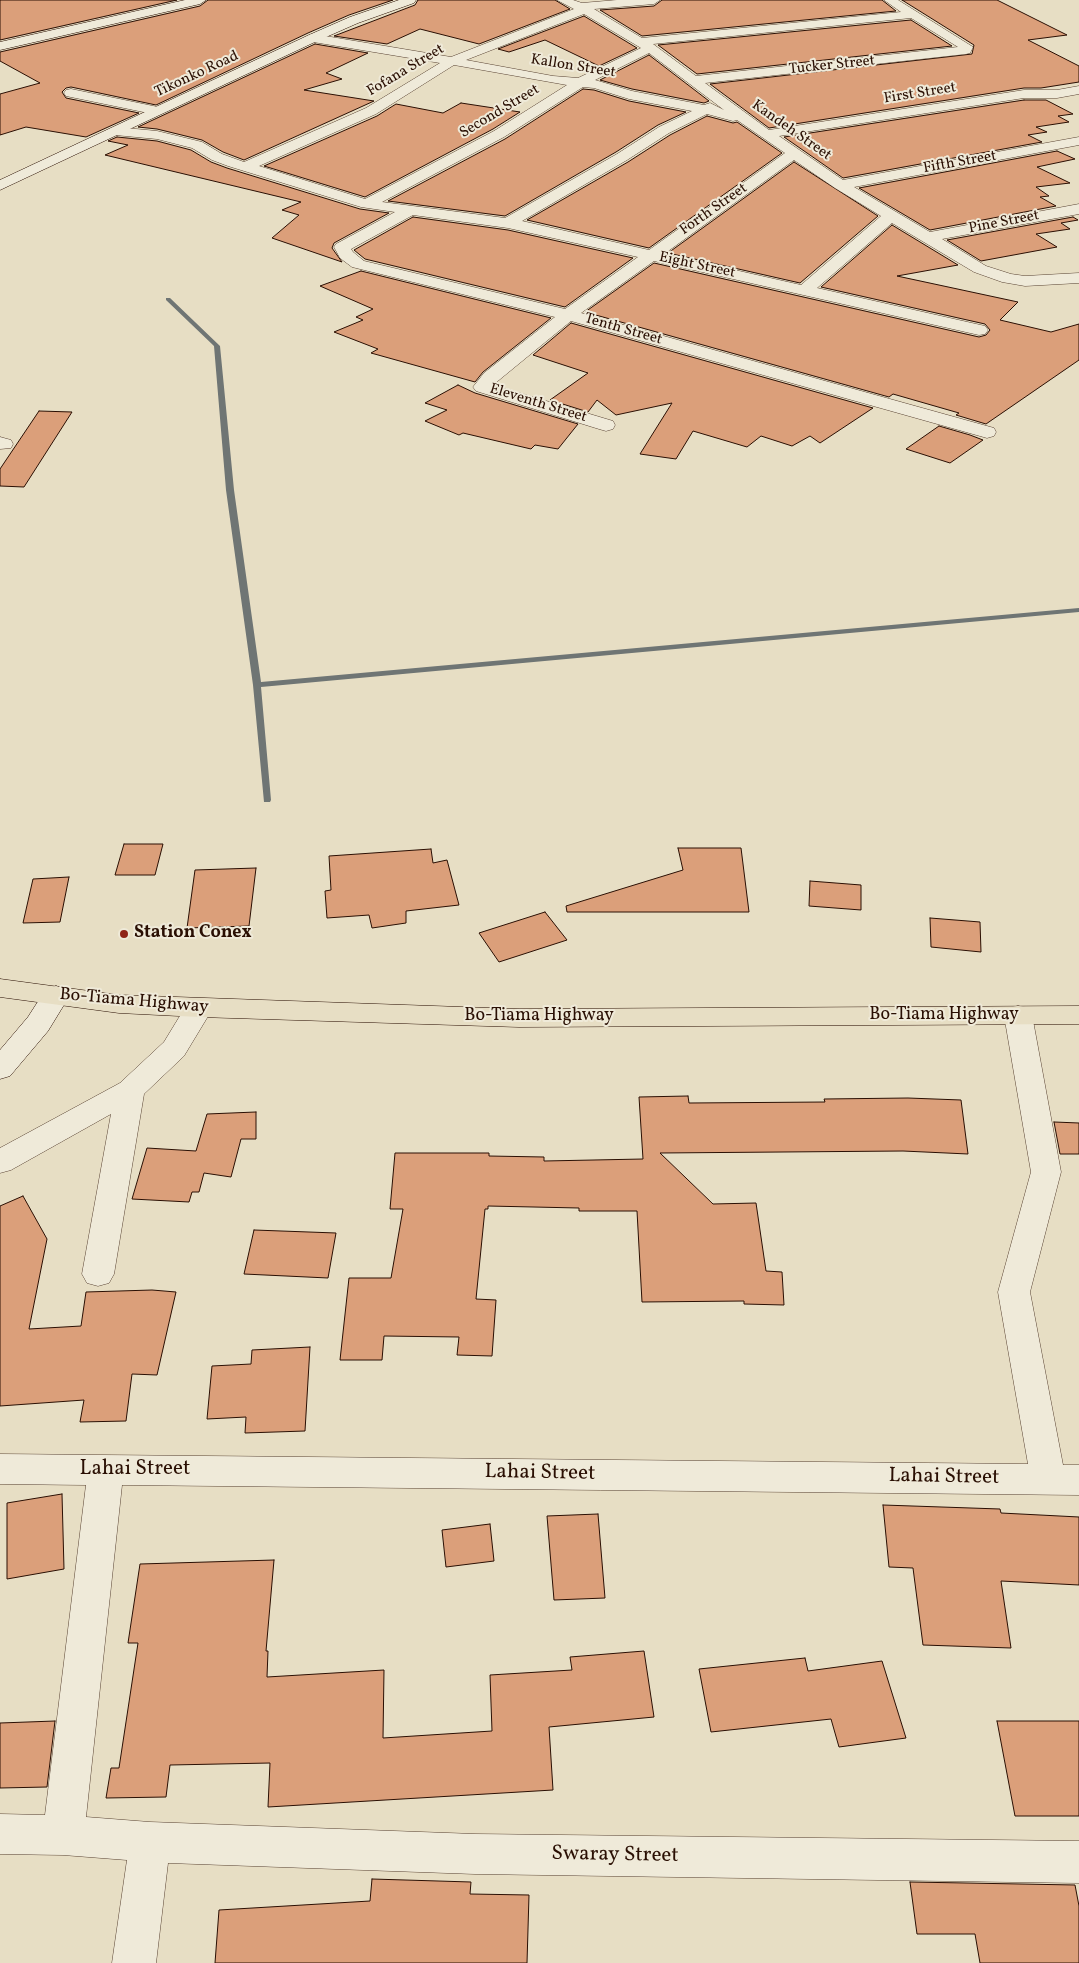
<!DOCTYPE html>
<style>
body{margin:0}
canvas{display:block;background:#e7dec4}
</style>
<canvas width="1079" height="1963"></canvas>
<script>
const c = document.querySelector('canvas').getContext('2d');
c.lineJoin = 'round';
const shape = rows => new Path2D(rows.map(r => 'M' + r).join(''));
function paint(path, color) { c.fillStyle = color; c.fill(path, 'evenodd'); }
function strokePath(path, color, width, dash) { c.strokeStyle = color; c.lineWidth = width; c.lineCap = dash ? 'butt' : 'round'; c.setLineDash(dash || []); c.stroke(path); }
function label(font, color, halo, rows, align = 'center') {
  c.font = font + ' Vollkorn,serif'; c.lineWidth = 4; c.setLineDash([]); c.textBaseline = 'middle'; c.strokeStyle = halo; c.fillStyle = color; for (const [text, x, y, turn = 0] of rows) {
    c.save(); c.translate(x, y); c.rotate((+turn || 0) * Math.PI / 180); c.textAlign = isNaN(turn) ? turn : align; if (halo) c.strokeText(text, 0, 0); c.fillText(text, 0, 0); c.restore();
  }
}
paint(shape([
 [166,298,170,298,220,346,234,490,261,682,1079,608,1079,612,261,687,271,800,270,802,264,802,253,685,226,490,214,346,166,300,166,298]
]), '#6f7574');
const building = shape([
 [0,0,177,0,0,40,0,0],
 [208,0,393,0,349,15,308,33,156,105,71,87,66,88,62,92,66,98,139,113,86,137,26,127,0,135,0,94,40,83,0,61,0,52,200,6,208,0],
 [418,0,555,0,570,9,479,44,420,29,387,44,334,36,415,5,418,0],
 [662,0,882,0,896,11,642,36,600,10,654,6,662,0],
 [902,0,997,0,1067,35,1028,40,1079,66,1079,82,1041,88,1024,88,769,128,710,84,972,54,974,45,902,0],
 [584,16,637,48,599,66,545,40,509,52,498,49,584,16],
 [911,20,952,46,697,74,658,45,911,20],
 [315,44,368,53,326,73,342,79,304,90,374,101,244,160,223,152,202,140,157,129,138,127,315,44],
 [649,55,709,101,704,103,632,89,600,80,649,55],
 [583,89,594,90,629,101,686,112,658,125,616,152,505,216,388,201,505,139,583,89],
 [1024,100,1046,100,1073,114,1058,116,1069,122,1036,127,1047,132,1028,135,1042,142,843,178,784,137,1024,100],
 [461,103,520,112,493,129,365,197,264,166,377,116,396,104,443,113,461,103],
 [707,116,733,123,737,122,782,153,649,248,527,220,628,162,670,135,707,116],
 [117,137,157,141,191,150,211,162,227,168,360,209,389,213,334,243,332,248,342,262,272,238,299,215,282,210,301,202,105,155,128,145,108,141,117,137],
 [1057,151,1075,159,1037,167,1070,183,1036,187,1049,196,1040,197,1056,206,930,230,859,188,1057,151],
 [794,162,878,216,800,283,668,253,794,162],
 [413,217,508,230,633,258,565,307,365,259,354,250,413,217],
 [1073,217,1078,220,1061,223,1070,229,1036,234,1057,247,981,261,947,240,1073,217],
 [892,225,958,265,897,276,1018,302,1000,320,1051,332,1079,324,1079,360,986,424,956,415,959,413,893,394,889,397,585,312,654,263,979,337,986,335,990,330,985,324,821,287,892,225],
 [361,271,551,318,483,372,475,382,371,353,378,349,334,332,363,320,356,317,373,309,320,286,361,271],
 [571,323,873,408,820,443,810,436,792,446,761,436,747,447,693,431,676,459,640,454,672,403,616,415,597,400,588,412,550,400,588,373,533,355,571,323],
 [458,385,475,393,578,424,558,449,535,445,531,449,463,433,459,435,425,421,447,410,425,403,458,385],
 [39,411,72,412,24,487,0,486,0,469,39,411],
 [939,426,970,435,983,440,950,463,906,449,939,426],
 [124,844,163,844,155,875,115,875,124,844],
 [678,848,741,848,749,912,567,912,566,906,683,870,678,848],
 [431,849,433,863,447,860,459,905,406,911,406,923,372,928,369,915,327,918,325,891,331,890,329,856,431,849],
 [256,868,249,926,187,928,195,870,256,868],
 [69,877,60,922,23,923,33,879,69,877],
 [810,881,861,885,861,910,809,906,810,881],
 [545,912,567,940,499,962,479,933,545,912],
 [930,918,980,922,981,952,931,947,930,918],
 [688,1096,689,1103,825,1102,824,1099,908,1098,961,1100,968,1154,903,1151,660,1153,713,1204,756,1203,766,1271,782,1272,784,1305,744,1304,744,1301,642,1302,637,1211,579,1211,579,1208,488,1206,488,1209,485,1209,476,1299,496,1300,492,1356,457,1355,459,1337,384,1336,382,1360,340,1360,349,1278,391,1278,403,1209,390,1209,395,1153,489,1153,489,1156,544,1157,544,1161,643,1159,639,1097,688,1096],
 [256,1112,256,1139,241,1139,231,1177,204,1173,199,1192,192,1192,189,1202,132,1199,147,1148,196,1151,207,1114,256,1112],
 [1054,1122,1079,1123,1079,1154,1060,1154,1054,1122],
 [23,1196,47,1239,29,1329,81,1326,86,1292,152,1290,176,1292,157,1375,132,1374,126,1421,80,1422,84,1400,0,1406,0,1206,23,1196],
 [254,1230,336,1233,328,1278,244,1274,254,1230],
 [310,1347,305,1431,245,1433,246,1417,207,1419,212,1366,251,1364,252,1350,310,1347],
 [62,1494,64,1569,7,1579,7,1503,62,1494],
 [883,1505,1000,1509,1001,1513,1079,1517,1079,1585,1001,1581,1011,1648,923,1645,913,1568,889,1567,883,1505],
 [598,1514,605,1598,554,1600,547,1516,598,1514],
 [490,1524,494,1561,446,1567,442,1530,490,1524],
 [274,1560,266,1651,268,1651,267,1677,384,1670,383,1738,492,1731,490,1675,572,1670,570,1657,644,1651,654,1717,549,1727,553,1790,268,1807,270,1763,170,1765,166,1797,106,1798,111,1768,119,1768,138,1643,128,1643,140,1564,274,1560],
 [805,1658,808,1671,882,1661,906,1738,839,1747,831,1719,711,1732,699,1669,805,1658],
 [55,1721,47,1787,0,1788,0,1723,55,1721],
 [997,1721,1079,1721,1079,1816,1015,1816,997,1721],
 [372,1879,471,1882,470,1894,529,1895,527,1963,215,1963,219,1910,370,1901,372,1879],
 [910,1882,1075,1885,1079,1906,1079,1963,980,1963,975,1934,917,1934,910,1882]
]);
paint(building, '#db9f7a');
strokePath(building, '#2a0f03', 1);
const street = shape([
 [557,0,573,0,582,3,617,0,660,0,654,4,594,9,642,38,901,12,884,0,898,0,973,47,970,53,966,54,705,83,769,130,1024,90,1057,90,1079,86,1079,94,1057,98,1024,98,779,136,843,180,1079,137,1079,145,854,187,930,232,1079,204,1079,214,942,239,986,266,1011,274,1025,276,1079,273,1079,283,1025,286,1002,282,974,272,892,223,817,288,985,326,988,330,985,334,979,335,654,261,581,313,994,428,996,432,994,436,987,438,980,436,571,321,493,385,613,421,615,425,613,429,606,431,599,429,476,391,473,387,484,373,555,317,352,267,340,258,334,247,336,244,395,212,361,207,228,166,212,160,192,148,157,139,115,135,108,131,115,127,157,131,202,142,222,154,244,162,366,108,440,63,313,42,307,38,309,35,313,34,451,57,574,9,557,0],
 [584,14,641,48,578,78,553,76,466,60,584,14],
 [911,18,958,47,696,76,653,44,911,18],
 [649,53,724,110,710,103,704,105,632,91,595,80,649,53],
 [454,65,567,85,494,131,365,199,259,166,376,114,454,65],
 [583,87,594,88,629,99,692,111,659,127,617,154,505,218,382,202,504,137,583,87],
 [707,114,733,121,737,120,785,153,649,250,522,221,627,160,669,133,707,114],
 [794,160,835,188,881,216,801,285,664,254,794,160],
 [413,215,508,228,638,257,565,309,364,261,353,252,351,249,413,215],
 [71,89,158,107,165,111,158,115,66,96,64,93,66,90,71,89],
 [0,437,11,440,13,444,11,448,0,449,0,437],
 [199,999,209,1001,213,1008,184,1056,144,1094,114,1274,109,1283,98,1286,87,1283,82,1274,111,1114,11,1170,0,1173,0,1148,120,1083,164,1042,189,1001,199,999],
 [1018,1006,1028,1008,1032,1015,1061,1172,1030,1292,1063,1465,1079,1465,1079,1495,122,1485,86,1817,150,1822,475,1834,1079,1841,1079,1883,475,1874,168,1863,156,1963,112,1963,127,1860,63,1855,0,1854,0,1814,45,1815,86,1485,0,1484,0,1454,1028,1464,998,1292,1031,1172,1004,1015,1008,1008,1018,1006]
]);
const secondary = shape([
 [185,0,206,0,200,4,0,50,0,42,185,0],
 [399,0,416,0,414,3,358,23,317,41,0,190,0,180,309,35,350,17,399,0],
 [56,986,66,989,70,995,48,1031,10,1076,0,1079,0,1050,28,1017,46,989,56,986]
]);
const highway = shape([
 [0,979,119,995,519,1009,1079,1006,1079,1024,519,1027,199,1017,119,1013,0,997,0,979]
]);
strokePath(street, '#594333', 1);
strokePath(secondary, '#2a0f03', 1);
strokePath(highway, '#2a0f03', 1);
paint(street, '#efead9');
paint(secondary, '#efead9');
paint(highway, '#e7dec4');
for (const [x, y, r, color] of [
 [124,934,5,"#8f2418"]
]) { const dot = new Path2D(); dot.arc(x, y, r, 0, 2 * Math.PI); c.fillStyle = color; c.fill(dot); strokePath(dot, '#efead9', 2); }
label('15px', '#2a0f03', '#efead9', [
 ["Tucker Street",832,66,-6],
 ["Kallon Street",573,67,9],
 ["Fofana Street",406,71,-31],
 ["Tikonko Road",197,75,-25],
 ["First Street",920,94,-9],
 ["Second Street",500,112,-31],
 ["Kandeh Street",791,131,35],
 ["Fifth Street",960,163,-10],
 ["Forth Street",714,210,-35],
 ["Pine Street",1004,223,-11],
 ["Eight Street",697,266,12],
 ["Tenth Street",623,330,16],
 ["Eleventh Street",538,404,17]
]);
label('bold 18px', '#2a0f03', '#efead9', [
 ["Station Conex",134,934]
], 'left');
label('18px', '#2a0f03', '#efead9', [
 ["Bo-Tiama Highway",134,1002,5],
 ["Bo-Tiama Highway",944,1016],
 ["Bo-Tiama Highway",539,1017]
]);
label('21px', '#2a0f03', '#efead9', [
 ["Lahai Street",135,1470],
 ["Lahai Street",540,1474,1],
 ["Lahai Street",944,1478,1],
 ["Swaray Street",615,1856,1]
]);
</script>
